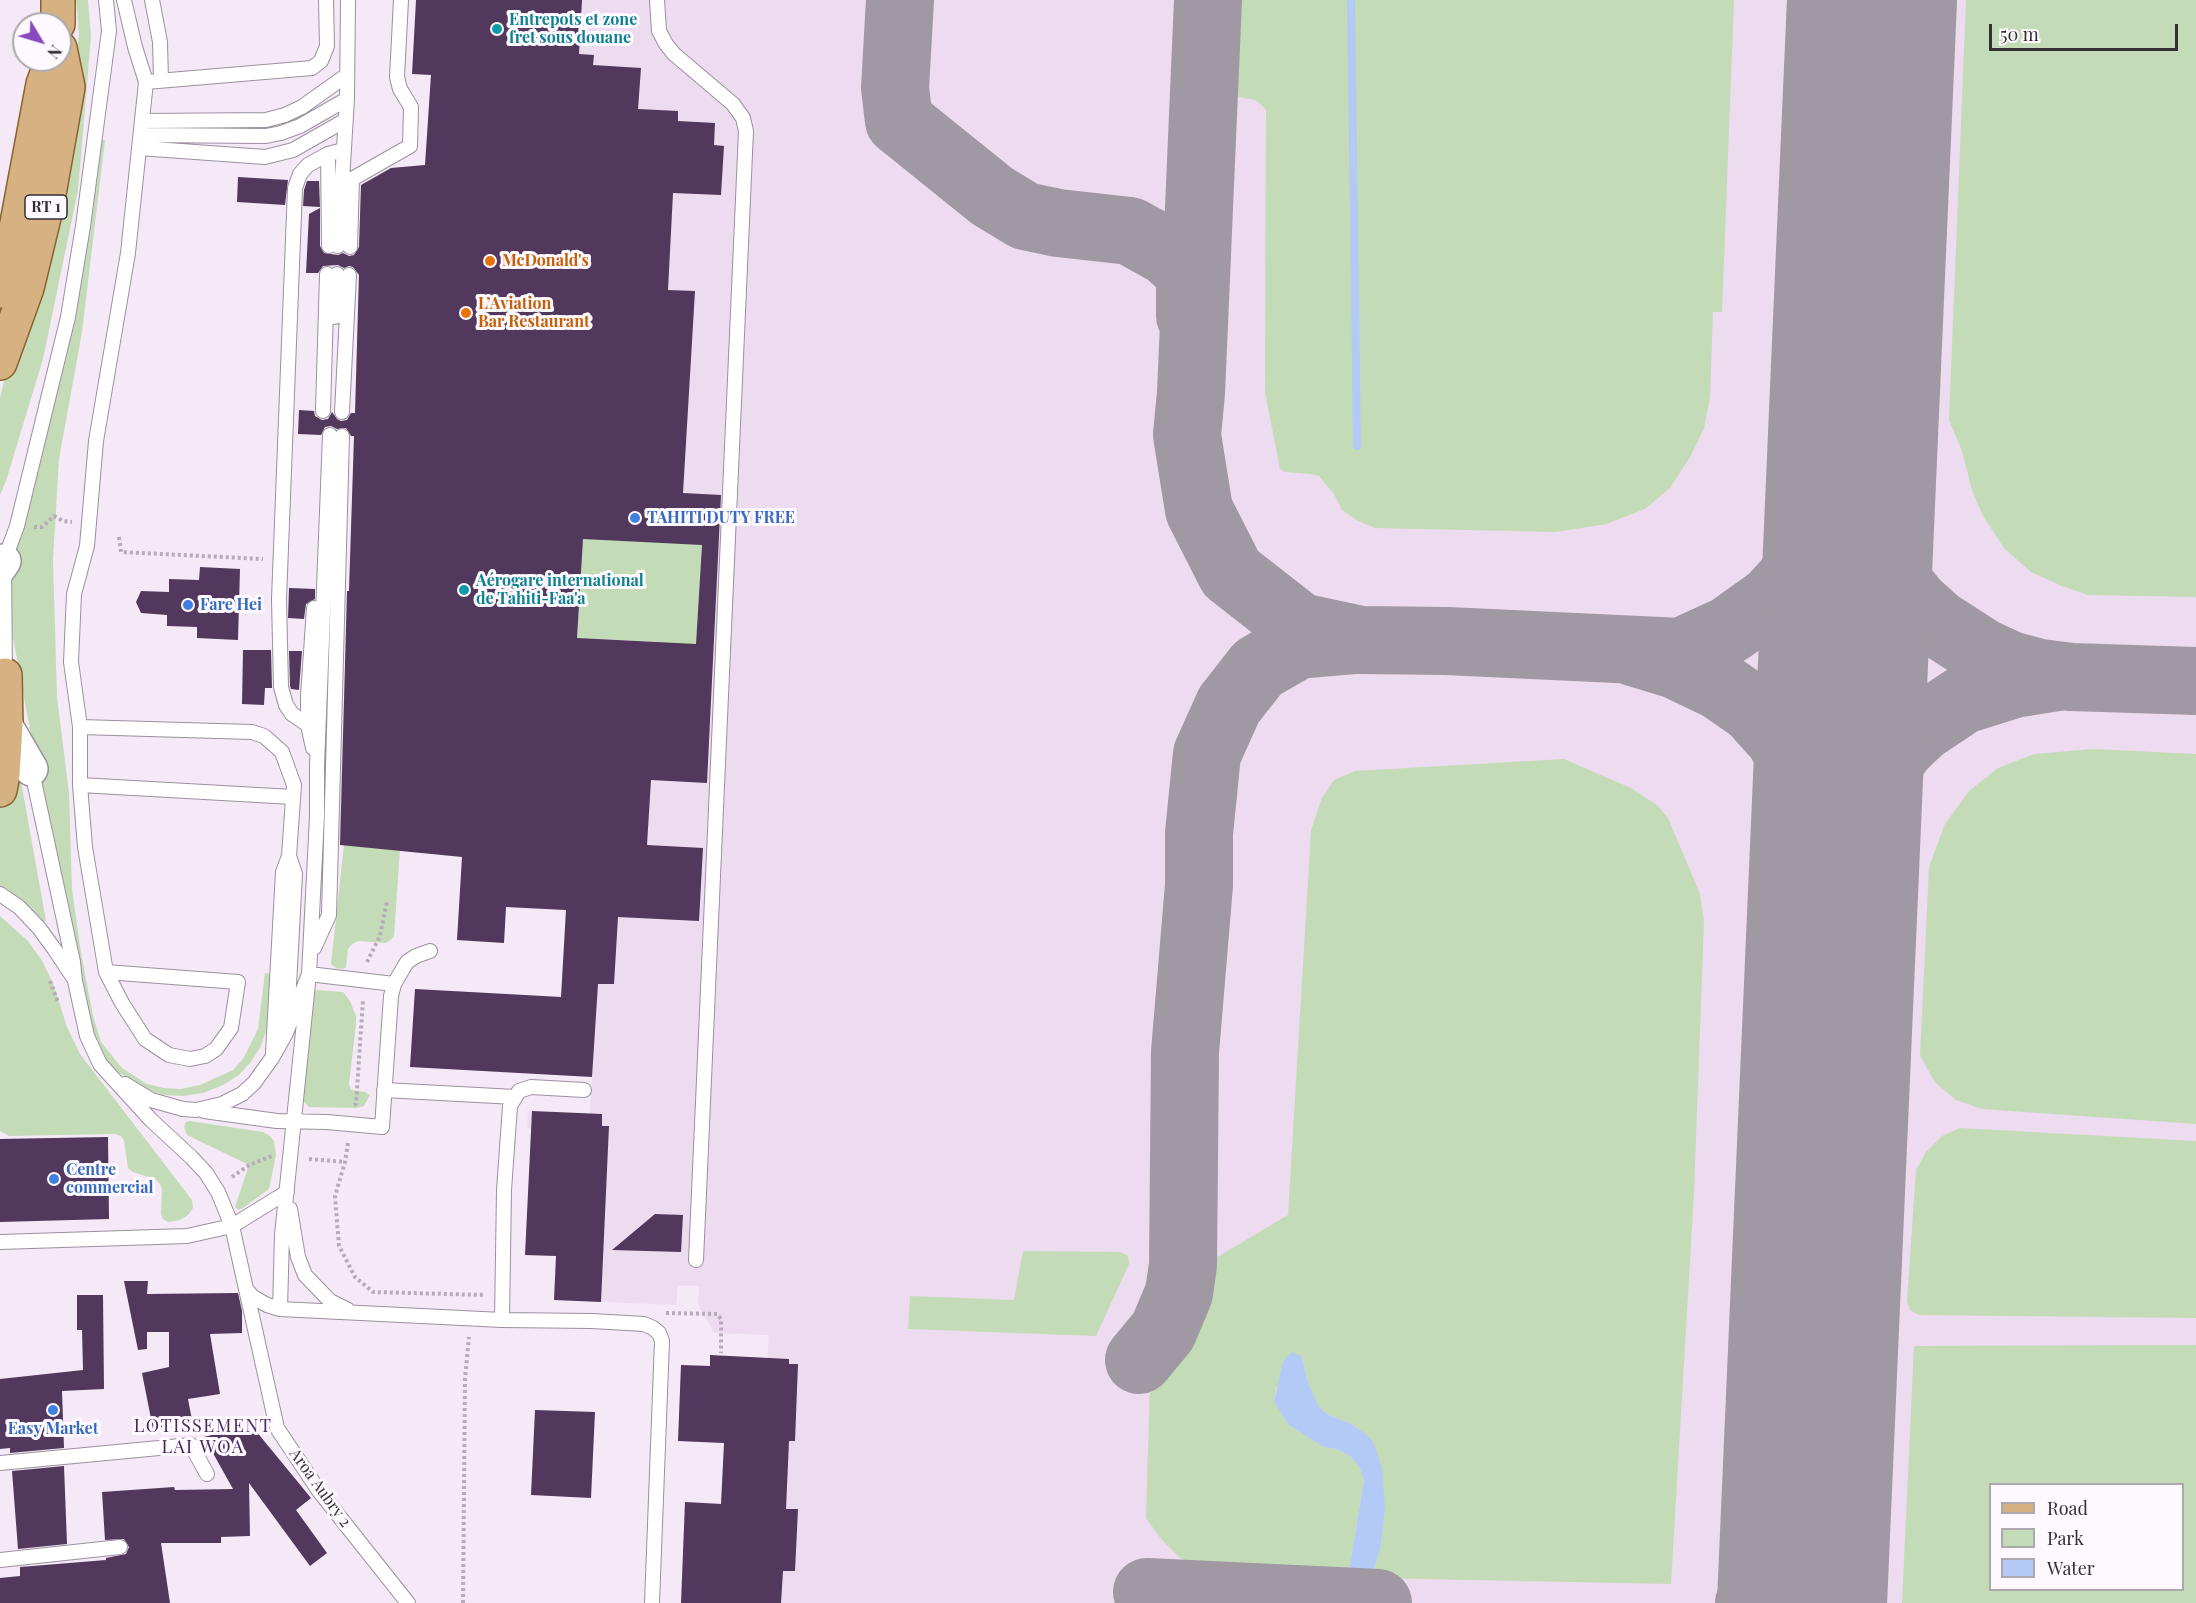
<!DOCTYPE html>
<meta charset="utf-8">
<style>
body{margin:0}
#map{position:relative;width:2196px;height:1603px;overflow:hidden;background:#f5e9f7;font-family:"Playfair Display",serif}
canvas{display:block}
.legend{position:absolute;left:1989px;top:1483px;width:195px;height:108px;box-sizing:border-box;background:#fef9ff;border:2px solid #aca8ad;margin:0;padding:8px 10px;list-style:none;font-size:18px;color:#322e33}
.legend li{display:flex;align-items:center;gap:12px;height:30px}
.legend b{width:30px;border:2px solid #aca8ad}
.north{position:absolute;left:12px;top:12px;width:60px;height:60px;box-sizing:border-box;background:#fef9ff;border:2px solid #aca8ad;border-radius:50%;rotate:128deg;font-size:16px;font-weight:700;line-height:24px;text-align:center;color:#322e33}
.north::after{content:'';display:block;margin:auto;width:21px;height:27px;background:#8949bf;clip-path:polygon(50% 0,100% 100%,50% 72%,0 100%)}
.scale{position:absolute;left:1989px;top:24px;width:189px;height:27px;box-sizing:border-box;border:3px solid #322e33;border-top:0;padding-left:8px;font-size:18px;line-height:21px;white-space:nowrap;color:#322e33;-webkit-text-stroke:4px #fef9ff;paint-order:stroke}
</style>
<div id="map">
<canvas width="2196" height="1603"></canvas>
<ul class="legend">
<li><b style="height:8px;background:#d6b283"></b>Road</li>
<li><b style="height:16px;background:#c3dcb7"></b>Park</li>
<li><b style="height:16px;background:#b3c9f6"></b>Water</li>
</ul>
<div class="north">N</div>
<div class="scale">50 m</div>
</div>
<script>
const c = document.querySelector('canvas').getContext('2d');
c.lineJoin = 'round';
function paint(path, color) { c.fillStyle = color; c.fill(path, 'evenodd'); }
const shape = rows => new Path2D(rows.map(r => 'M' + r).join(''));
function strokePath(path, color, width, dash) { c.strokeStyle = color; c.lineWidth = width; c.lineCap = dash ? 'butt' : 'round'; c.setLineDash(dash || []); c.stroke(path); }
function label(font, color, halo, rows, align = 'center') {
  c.font = font + ' "Playfair Display",serif'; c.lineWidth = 6; c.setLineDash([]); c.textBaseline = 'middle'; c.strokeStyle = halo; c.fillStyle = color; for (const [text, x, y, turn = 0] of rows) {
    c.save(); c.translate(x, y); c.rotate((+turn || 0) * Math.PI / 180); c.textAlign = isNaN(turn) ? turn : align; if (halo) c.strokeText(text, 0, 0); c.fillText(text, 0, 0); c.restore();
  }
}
paint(shape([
 [416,0,2196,0,2196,1603,681,1603,685,1502,721,1503,723,1467,728,1467,729,1443,678,1441,681,1365,709,1381,710,1355,750,1357,750,1363,767,1364,769,1335,714,1333,698,1305,699,1286,678,1286,676,1305,554,1300,556,1256,525,1255,531,1129,527,1128,528,1111,590,1114,592,1077,410,1067,415,989,561,997,566,911,506,907,504,943,457,940,462,868,467,847,400,850,338,845,354,456,361,185,391,168,425,165,431,75],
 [1990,1484,2182,1484,2182,1590,1990,1590]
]), '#eddbef');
paint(shape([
 [76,0,88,0,91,37,78,190,43,359,6,481,0,495,0,398,51,184,77,49,79,35],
 [1234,0,1734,0,1722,312,1713,312,1710,397,1704,428,1690,457,1670,488,1645,509,1606,524,1556,532,1375,528,1358,521,1342,510,1334,494,1319,476,1311,474,1285,472,1280,469,1265,392,1266,110,1262,105,1255,100,1239,97,1234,93,1232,85],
 [1966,0,2196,0,2196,597,2088,595,2062,586,2031,572,2004,548,1983,516,1972,490,1962,451,1949,420],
 [97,140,105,140,82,332,59,459,53,560,57,697,69,793,72,889,81,953,93,1016,101,1042,122,1068,147,1084,164,1088,181,1089,200,1085,233,1070,243,1059,258,1029,265,973,271,974,267,1029,260,1048,250,1063,239,1075,223,1085,203,1093,183,1096,163,1095,146,1089,118,1072,107,1062,83,1018,10,621,9,559,69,333],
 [703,526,695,660,659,642,577,638,583,533],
 [2093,749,2196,754,2196,1124,1982,1109,1956,1100,1935,1082,1920,1056,1929,867,1945,824,1969,791,1998,768,2034,754],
 [1564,759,1631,788,1657,805,1668,818,1700,894,1704,921,1694,1193,1671,1584,1372,1578,1381,1545,1385,1510,1372,1440,1351,1424,1327,1414,1319,1407,1308,1383,1302,1357,1276,1388,1274,1402,1289,1425,1322,1446,1339,1450,1350,1456,1359,1466,1364,1480,1348,1577,1215,1571,1196,1566,1179,1557,1161,1539,1146,1518,1150,1381,1184,1330,1214,1259,1288,1215,1311,831,1321,800,1334,780,1355,771],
 [19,770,46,921,37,924,0,889,0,795],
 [344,845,400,850,394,936,392,939,386,943,358,941,352,944,348,949,346,967,344,969,336,968,331,964],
 [0,916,28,941,43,962,54,986,67,1027,80,1054,192,1200,193,1208,188,1215,180,1220,168,1222,163,1219,161,1214,162,1189,160,1184,155,1179,133,1172,128,1168,124,1141,121,1136,115,1134,9,1136,0,1131],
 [316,990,343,992,350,1001,356,1016,356,1024,349,1084,351,1090,365,1092,370,1095,364,1106,357,1108,309,1107,302,1100,313,994],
 [190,1121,263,1132,270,1136,274,1141,276,1155,269,1189,243,1208,239,1210,235,1207,249,1165,187,1135,184,1127,186,1122],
 [1960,1128,2196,1141,2196,1318,1919,1315,1910,1310,1907,1301,1916,1170,1926,1152,1942,1136],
 [1023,1251,1121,1252,1128,1256,1129,1264,1096,1336,908,1329,910,1296,1014,1300],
 [2196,1345,2196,1603,1902,1603,1914,1346],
 [1990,1484,2182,1484,2182,1590,1990,1590]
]), '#c3dcb7');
paint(shape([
 [1293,1352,1302,1357,1308,1383,1319,1407,1327,1414,1351,1424,1364,1433,1372,1440,1376,1450,1382,1468,1385,1510,1381,1545,1372,1578,1348,1577,1364,1480,1359,1466,1350,1456,1339,1450,1322,1446,1289,1425,1274,1402,1282,1365,1286,1357]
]), '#b3c9f6');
strokePath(shape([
 [1351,0,1357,446]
]), '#b3c9f6', 8);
strokePath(shape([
 [900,0,895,88,899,121,992,196,1025,216,1058,223,1130,231,1168,252,1190,272,1190,316],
 [1208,0,1191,393,1187,435,1199,510,1231,573,1300,627,1361,640,1447,641,1681,652,1729,630,1771,600,1801,567,1851,485],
 [1851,485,1888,563,1901,586,1916,604,1937,623,1982,652,2010,665,2040,673,2071,677,2196,681],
 [1633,652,1676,665,1720,686,1753,709,1779,738,1819,809,1832,892],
 [1833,901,1851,842,1872,786,1902,746,1921,728,1963,700,2014,684,2058,677],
 [1139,1360,1163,1331,1179,1293,1183,1265,1185,1052,1199,885,1199,833,1207,754,1229,705,1258,668,1298,645,1356,640],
 [1147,1592,1378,1603],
 [1749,1603,1771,1589,1782,1579,1805,1540]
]), '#a098a2', 68);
strokePath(shape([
 [1802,1603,1872,0]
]), '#a098a2', 170);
paint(shape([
 [416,0,582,0,579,54,594,55,593,65,641,68,638,109,678,111,678,121,715,123,714,145,724,146,721,195,673,193,668,290,695,291,683,493,721,495,707,783,651,780,647,845,703,848,699,921,618,917,614,984,598,984,592,1077,410,1067,415,989,561,997,566,910,506,907,504,943,457,940,462,857,340,845,347,591,349,591,354,436,351,436,346,428,337,429,331,426,325,427,321,435,298,434,299,410,314,411,315,416,322,420,328,419,332,412,337,419,341,421,347,420,351,413,355,413,359,275,353,267,349,266,344,268,338,265,323,266,318,273,306,273,309,214,320,208,320,246,324,253,338,255,343,253,349,256,354,255,359,247,361,185,391,168,425,165,431,75,412,74],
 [583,539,702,545,696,644,577,638],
 [238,177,288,180,285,205,237,202],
 [307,181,319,181,320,207,303,206,304,190],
 [200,567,240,569,238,640,197,638,197,627,167,626,167,615,141,613,136,602,141,591,169,592,169,579,199,580],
 [289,588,315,589,315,599,306,604,304,619,288,618],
 [243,650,271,650,272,688,265,688,264,705,242,704],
 [289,651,302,651,299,690,291,689,290,686],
 [532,1111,602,1114,602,1126,609,1126,601,1302,554,1300,556,1256,525,1255],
 [108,1137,109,1219,0,1222,0,1139],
 [655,1214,683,1215,681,1252,612,1250],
 [124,1281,148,1281,147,1294,238,1293,242,1311,242,1333,210,1334,220,1394,188,1399,192,1420,153,1429,142,1373,169,1367,169,1332,147,1332,147,1349,138,1350],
 [77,1295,103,1295,104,1389,62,1391,64,1448,10,1453,10,1448,0,1449,0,1379,83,1370,82,1330,77,1330],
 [710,1355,789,1359,789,1364,798,1364,795,1441,789,1441,786,1509,798,1509,795,1571,783,1571,781,1603,681,1603,685,1502,721,1504,724,1443,678,1441,681,1365,710,1366],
 [535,1410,595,1412,591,1498,531,1495],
 [251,1425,311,1498,296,1510,327,1553,310,1566,249,1483,250,1536,221,1537,221,1543,161,1543,170,1603,0,1603,0,1578,20,1576,20,1567,106,1560,106,1558,126,1554,129,1547,124,1539,105,1540,102,1492,174,1487,175,1490,233,1489,204,1437],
 [64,1466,67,1544,18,1549,12,1471]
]), '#51385c');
const service = shape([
 [152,0,160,42,161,80],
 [657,0,659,31,666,44,674,54,733,104,743,118,746,131,696,1260],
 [146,82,312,68,321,61,327,46,326,0],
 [142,121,266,120,285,115,302,107,347,75],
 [141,135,266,136,281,133,300,126,347,99],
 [139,148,265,157,293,150,344,121],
 [328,154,329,246],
 [338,246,347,99,348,0],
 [350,247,352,179,410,146,411,107,400,89,397,77,401,0],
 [335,317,337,274],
 [323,411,327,274],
 [342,412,349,275],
 [5,677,4,561,17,526,68,317,83,226,109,31,106,0],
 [308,725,308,696,314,608],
 [80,727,252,732,264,736,282,752,294,785,289,856,283,872,273,1053],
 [313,748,308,725,292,714,286,705,281,687,279,599,295,188,300,174,308,165,328,154,343,150],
 [31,767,73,962,75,981,87,1036,100,1064,151,1120,191,1157,206,1173,218,1192,232,1226,246,1289,253,1297,267,1305,280,1309,502,1320,592,1321,644,1324,653,1328,659,1333,662,1341,652,1603],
 [80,785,293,797],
 [0,894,19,907,39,928,55,950,73,977],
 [314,948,329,915,342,436],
 [106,972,238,982,231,1028,216,1049,205,1056,190,1059,169,1055,145,1039,122,1003,106,972,85,847,80,785,80,727,71,662,74,594,87,546,96,441,128,253,146,82,135,47,124,0],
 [287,1022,295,874,289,856],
 [125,1084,151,1100,183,1109,196,1110,222,1104,242,1094,254,1083,272,1058,286,1033,309,974,317,816,317,765,330,435],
 [384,1090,515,1097],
 [204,1111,277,1121,327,1122,382,1127,391,996,394,984,407,962,416,956,430,951],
 [290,1209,298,1257,305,1275,330,1301,348,1310],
 [0,1242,187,1236,232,1226,287,1192],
 [246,1289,277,1428,319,1491,408,1603],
 [280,1309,282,1235,309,974,394,984],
 [502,1320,504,1190,510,1106,519,1091,531,1087,584,1090],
 [0,1463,191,1445,207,1474],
 [0,1560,120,1547]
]);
const secondary = shape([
 [0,567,4,561],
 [0,720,6,726,31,769]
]);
const primary = shape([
 [58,0,58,24],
 [0,291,17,223,43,84,52,60],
 [0,363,27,288,47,205,68,87,60,48],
 [0,790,3,774,6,726,5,675]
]);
strokePath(service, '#9b909d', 16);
strokePath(secondary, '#9b909d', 36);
strokePath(primary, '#8a6231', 36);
strokePath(shape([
 [34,527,42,527,54,516,63,521,72,522],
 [119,537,121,552,263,559],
 [367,962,380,936,387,901],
 [50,981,58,1002],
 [354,1105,356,1104,363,1000],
 [348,1143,345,1162,335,1196,339,1246,355,1277,373,1292,485,1295],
 [309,1159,345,1162],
 [232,1177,249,1165,272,1156],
 [666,1313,717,1314,721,1319,721,1353],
 [463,1603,465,1379,469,1337]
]), '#b5acb7', 4, [3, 3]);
strokePath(service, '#fff', 14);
strokePath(secondary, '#fff', 33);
strokePath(primary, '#d6b283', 33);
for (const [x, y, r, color] of [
 [497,29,6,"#0f9aa8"],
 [490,261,6,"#e8710a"],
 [466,313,6,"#e8710a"],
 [635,518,6,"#3f7fe0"],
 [464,590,6,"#0f9aa8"],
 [188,605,6,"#3f7fe0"],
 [54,1179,6,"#3f7fe0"],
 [53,1410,6,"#3f7fe0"]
]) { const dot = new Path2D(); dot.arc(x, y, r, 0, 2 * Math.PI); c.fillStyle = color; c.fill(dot); strokePath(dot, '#fef9ff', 2); }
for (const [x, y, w] of [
 [46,207,42]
]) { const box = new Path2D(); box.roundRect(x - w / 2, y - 12, w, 24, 4.5); c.fillStyle = '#fef9ff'; c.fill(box); strokePath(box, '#322e33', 1.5); }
label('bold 15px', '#322e33', null, [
 ["RT 1",46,207]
]);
label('bold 16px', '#0d838f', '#fef9ff', [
 ["Entrepots et zone",509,20],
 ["fret sous douane",509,38],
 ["Aérogare international",476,581],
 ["de Tahiti-Faa'a",476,599]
], 'left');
label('bold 16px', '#c56008', '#fef9ff', [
 ["McDonald's",502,261],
 ["L’Aviation",478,304],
 ["Bar Restaurant",478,322]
], 'left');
label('bold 16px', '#366cbe', '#fef9ff', [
 ["TAHITI DUTY FREE",647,518],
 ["Fare Hei",200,605],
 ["Centre",66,1170],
 ["commercial",66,1188],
 ["Easy Market",53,1429,"center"]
], 'left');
label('16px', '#322e33', '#fef9ff', [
 ["Aroa Aubry 2",320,1488,54]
]);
c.letterSpacing = '1.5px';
label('18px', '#462861', '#fef9ff', [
 ["LOTISSEMENT",203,1426],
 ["LAI WOA",203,1447]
]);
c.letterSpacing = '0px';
</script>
